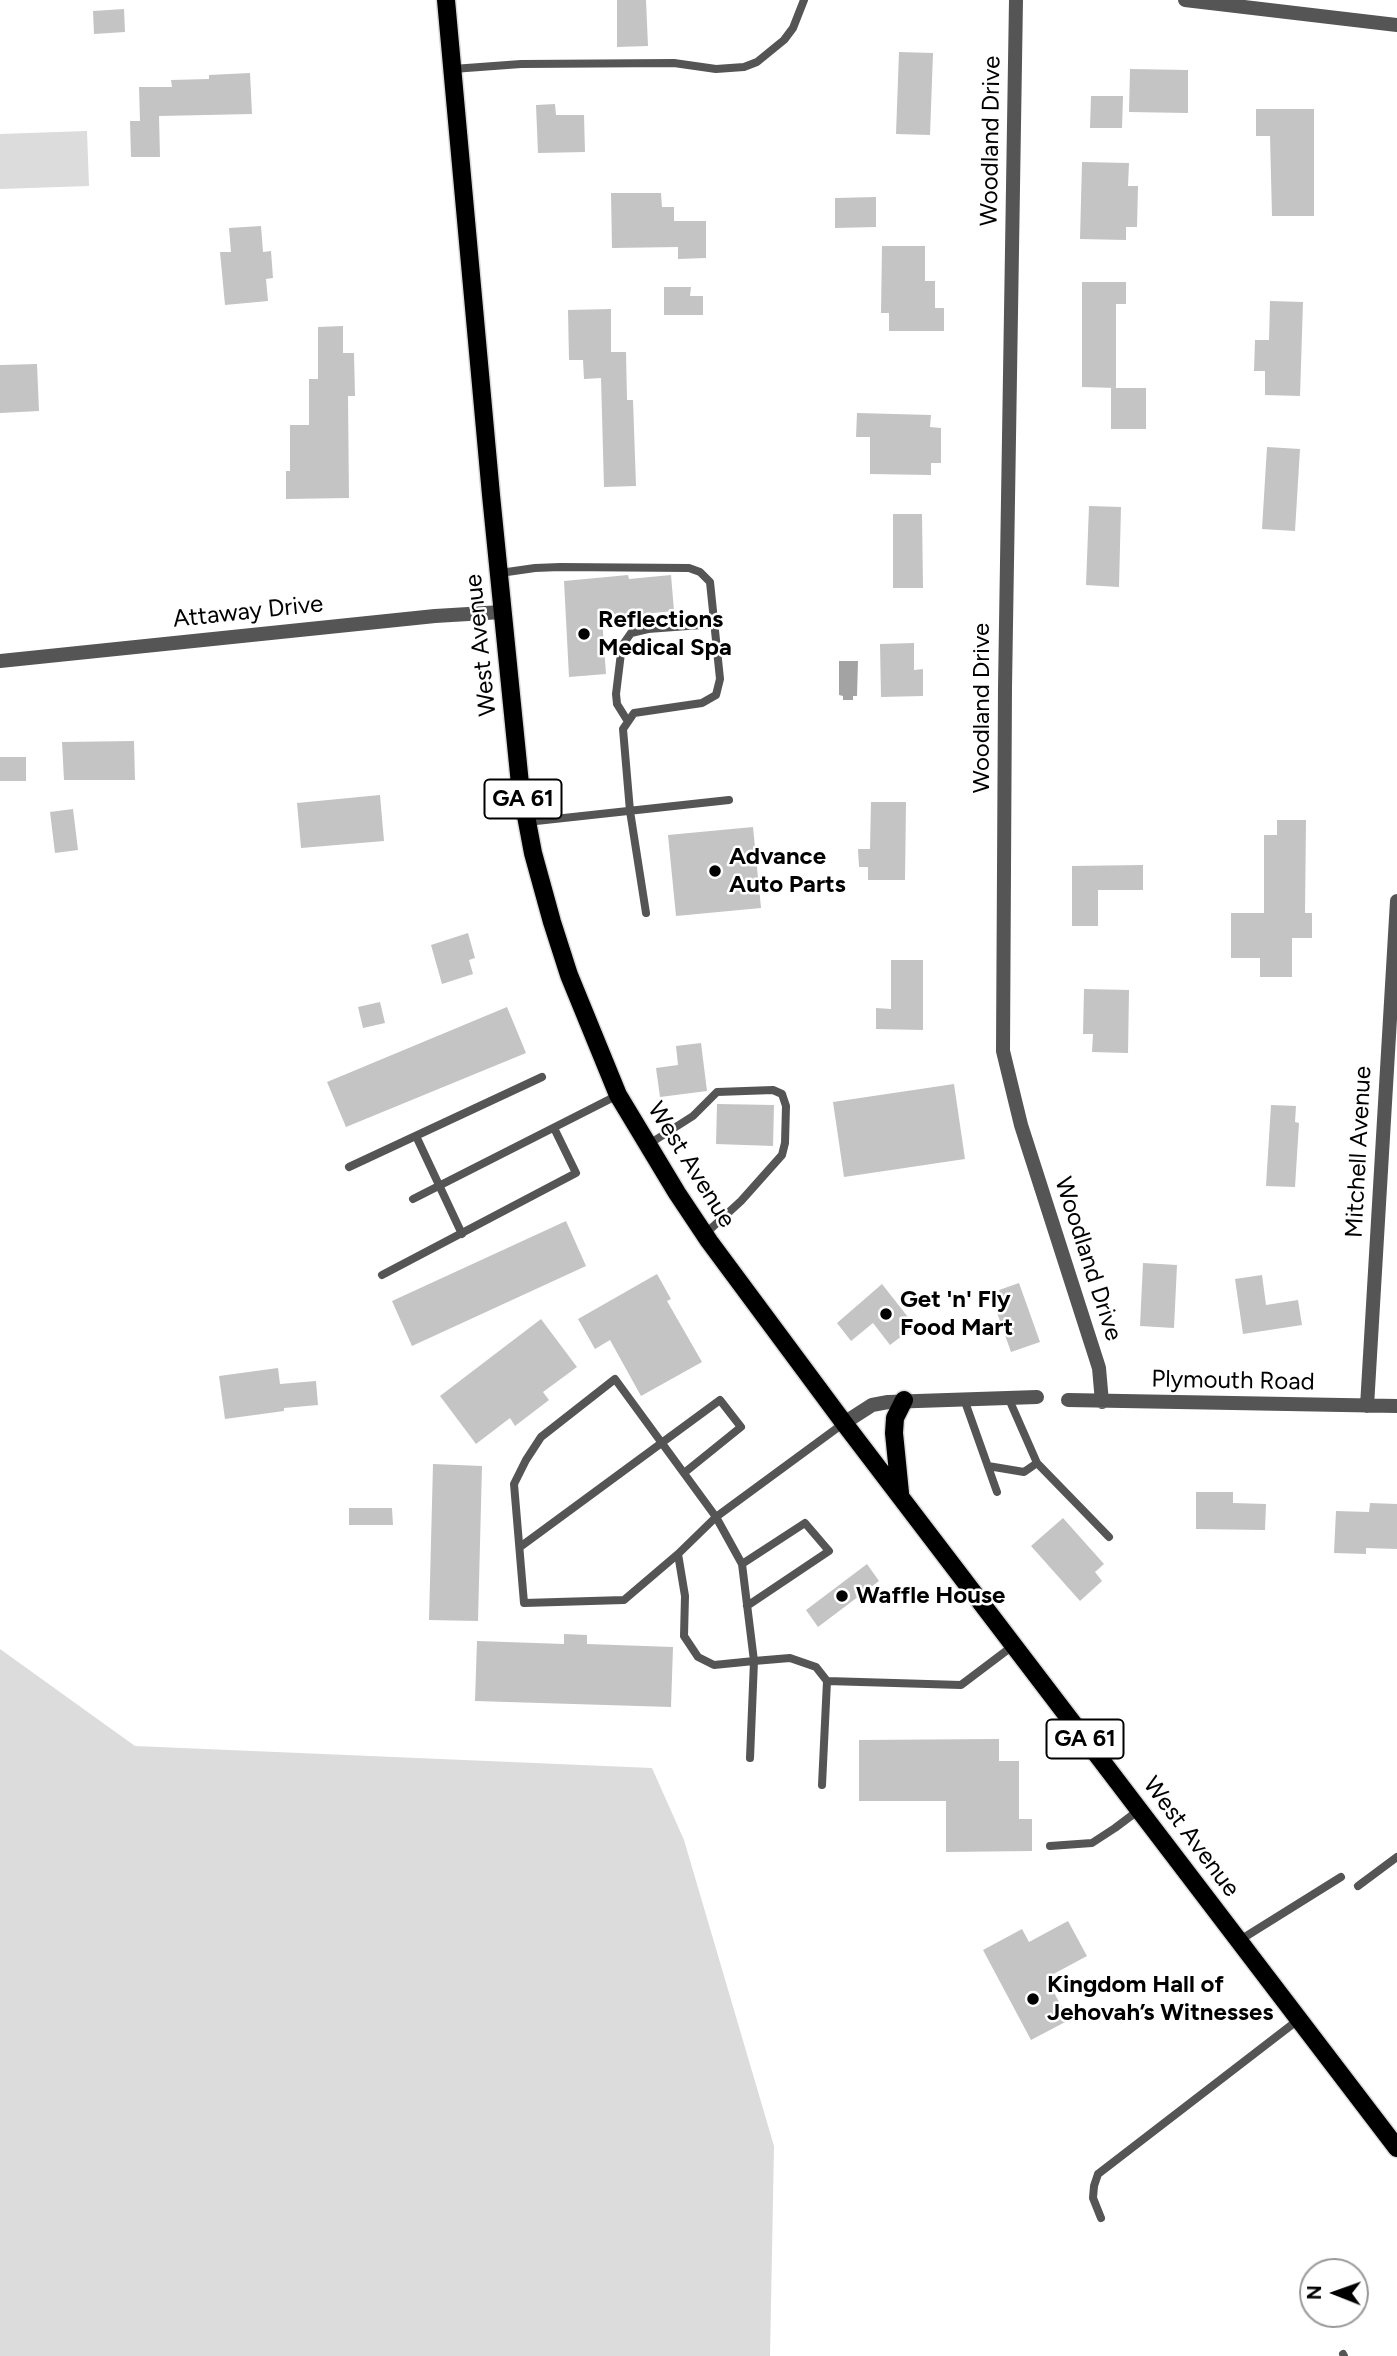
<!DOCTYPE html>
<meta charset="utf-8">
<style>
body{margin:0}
#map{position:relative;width:1397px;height:2356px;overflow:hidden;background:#fff;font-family:Figtree,sans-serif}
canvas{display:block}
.north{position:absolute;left:1299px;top:2258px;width:70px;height:70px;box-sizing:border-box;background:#fff;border:2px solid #999;border-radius:50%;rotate:271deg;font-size:19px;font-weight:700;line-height:28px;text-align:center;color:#000}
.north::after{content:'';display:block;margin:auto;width:24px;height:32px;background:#000;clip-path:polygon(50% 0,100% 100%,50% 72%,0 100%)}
</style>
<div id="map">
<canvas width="1397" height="2356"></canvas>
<div class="north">N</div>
</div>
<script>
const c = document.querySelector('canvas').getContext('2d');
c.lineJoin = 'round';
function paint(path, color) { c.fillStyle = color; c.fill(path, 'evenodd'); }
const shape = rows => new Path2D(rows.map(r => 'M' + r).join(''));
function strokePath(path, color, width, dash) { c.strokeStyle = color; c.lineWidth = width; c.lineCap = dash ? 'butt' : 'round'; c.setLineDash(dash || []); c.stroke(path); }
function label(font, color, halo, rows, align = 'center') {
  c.font = font + ' Figtree,sans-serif'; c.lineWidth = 5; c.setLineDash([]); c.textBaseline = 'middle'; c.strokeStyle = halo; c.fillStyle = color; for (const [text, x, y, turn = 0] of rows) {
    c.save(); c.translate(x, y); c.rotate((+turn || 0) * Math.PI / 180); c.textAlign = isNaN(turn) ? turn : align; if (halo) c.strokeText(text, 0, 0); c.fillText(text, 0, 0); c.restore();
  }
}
paint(shape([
 [87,131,89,186,0,189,0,134],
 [0,1649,135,1746,652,1768,684,1840,774,2146,770,2356,0,2356]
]), '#dcdcdc');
paint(shape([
 [839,661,858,661,857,696,853,696,853,700,843,700,843,696,839,695]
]), '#a3a3a3');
paint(shape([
 [617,0,646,0,648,46,617,47],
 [124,9,125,32,94,34,93,11],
 [899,52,933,53,930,135,896,134],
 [1130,69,1188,70,1188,113,1129,112],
 [250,73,252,114,159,116,160,157,131,157,130,121,140,121,139,87,172,87,171,80,209,79,209,75],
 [1091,96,1123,96,1122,128,1090,128],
 [555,104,556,115,584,115,585,152,538,153,536,105],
 [1256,109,1314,109,1314,216,1272,216,1270,136,1256,136],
 [1082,162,1129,163,1128,186,1138,186,1137,227,1126,227,1126,240,1080,239],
 [611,193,661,193,662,207,674,207,674,221,706,221,706,258,678,259,678,247,612,248],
 [876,197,876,227,835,228,835,198],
 [261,226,263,252,271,251,273,278,266,279,268,301,225,305,220,252,231,252,229,228],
 [882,246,925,246,925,281,935,281,935,308,944,308,944,331,889,331,889,313,881,313],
 [1082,282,1126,282,1126,304,1116,304,1116,388,1082,387],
 [664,287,691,287,690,296,703,296,703,315,664,315],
 [1270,301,1303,302,1300,396,1265,395,1265,371,1254,371,1255,340,1269,340],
 [611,309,611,352,626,352,627,400,633,400,636,486,604,487,601,378,584,379,583,360,569,360,568,310],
 [343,326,343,353,354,353,355,396,348,396,349,498,286,499,286,471,290,471,290,425,309,425,309,379,318,379,318,327],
 [37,364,39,411,0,413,0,365],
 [1111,388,1146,388,1146,429,1111,429],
 [857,413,931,415,930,427,941,428,941,463,931,463,931,475,870,474,870,437,856,437],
 [1267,447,1300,449,1295,531,1262,529],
 [1089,506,1121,507,1119,587,1086,585],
 [893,514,922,514,923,588,893,588],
 [628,575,629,579,671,575,674,611,602,618,606,674,569,677,564,581],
 [914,643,914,670,923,669,923,696,881,697,880,644],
 [134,741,135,780,64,780,62,742],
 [0,757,26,757,26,781,0,781],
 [380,795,384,841,301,848,297,803],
 [871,802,906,802,905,880,868,880,868,867,859,867,858,849,870,849],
 [73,809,78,850,55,853,50,812],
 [1277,820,1306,820,1305,913,1312,913,1312,938,1292,938,1292,977,1260,977,1260,958,1231,958,1231,913,1264,913,1264,835,1277,835],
 [753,827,761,908,676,916,668,835],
 [1143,865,1143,890,1098,890,1098,926,1072,926,1072,866],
 [468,933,475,958,469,960,473,974,442,984,431,945],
 [891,960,923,960,923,1030,876,1029,876,1008,891,1009],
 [1084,989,1129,990,1128,1053,1092,1052,1093,1034,1083,1034],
 [380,1002,385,1023,363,1028,358,1007],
 [507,1007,526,1053,346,1127,327,1082],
 [701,1043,707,1091,660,1097,656,1068,678,1065,676,1046],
 [954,1084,965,1159,844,1177,833,1102],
 [717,1104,774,1105,773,1146,716,1144],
 [1271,1105,1296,1106,1295,1122,1299,1123,1295,1187,1266,1186],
 [566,1221,586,1266,412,1346,392,1301],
 [1143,1263,1177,1265,1174,1328,1140,1326],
 [657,1274,671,1299,667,1301,702,1362,641,1396,610,1340,595,1349,578,1319],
 [1262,1275,1266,1305,1298,1300,1302,1325,1243,1334,1235,1279],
 [1019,1283,1040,1342,1011,1352,995,1307,1004,1304,999,1290],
 [882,1284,915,1326,890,1345,873,1323,851,1341,837,1323],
 [541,1319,577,1367,543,1392,549,1400,515,1426,510,1418,476,1444,440,1396],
 [278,1368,280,1384,316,1381,318,1405,284,1408,284,1411,225,1419,219,1376],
 [433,1464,482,1466,478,1621,429,1620],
 [1196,1492,1233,1492,1233,1503,1266,1504,1265,1530,1196,1529],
 [1370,1503,1397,1504,1397,1549,1366,1548,1366,1554,1334,1553,1336,1511,1369,1512],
 [349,1508,392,1508,393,1525,349,1525],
 [1063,1518,1104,1564,1095,1572,1102,1581,1080,1601,1031,1546],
 [867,1564,879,1581,818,1627,806,1610],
 [564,1634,587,1635,587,1644,673,1647,671,1707,475,1701,477,1641,564,1644],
 [999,1739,999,1761,1019,1761,1019,1819,1032,1819,1032,1851,946,1852,946,1801,859,1801,859,1740],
 [1068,1921,1087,1956,1046,1978,1069,2020,1031,2040,983,1950,1022,1929,1029,1942]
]), '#c4c4c4');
const primary = shape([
 [446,0,491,495,520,784,533,853,552,922,569,975,618,1095,677,1193,709,1241,844,1423,1397,2148],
 [900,1493,894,1433,895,1418,904,1400]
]);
strokePath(primary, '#dbdbdb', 21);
strokePath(shape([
 [453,69,521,64,674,63,716,69,744,67,757,62,784,40,793,28,804,0],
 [500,573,535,568,560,567,689,568,700,572,710,582,720,679,716,695,702,703,634,713,623,729,630,811,646,913],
 [627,720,617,704,616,694,621,653,624,643,631,633,648,629,714,624],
 [527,822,729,800],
 [416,1136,462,1234],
 [649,1144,693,1116,717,1092,773,1090,782,1094,786,1106,785,1143,782,1155,741,1201,705,1234],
 [349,1167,542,1077],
 [413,1199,618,1095],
 [382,1275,576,1173,554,1128],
 [1008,1397,1037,1463,1109,1537],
 [964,1399,997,1492],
 [988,1466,1024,1472,1037,1463],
 [520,1547,720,1400,741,1427,684,1473],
 [678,1554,716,1517,844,1423],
 [742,1564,805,1523,829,1551,747,1606],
 [750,1758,754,1661,742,1564,716,1517,615,1379,541,1437,526,1460,514,1484,524,1603,624,1600,678,1554,685,1596,684,1636,698,1657,714,1665,754,1661,790,1658,816,1667,827,1681,961,1685,1014,1645],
 [822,1785,827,1681],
 [1050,1846,1092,1843,1115,1828,1139,1810],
 [1358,1886,1397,1857],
 [1240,1940,1341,1877],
 [1101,2218,1093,2198,1094,2186,1098,2174,1298,2020],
 [1343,2354,1344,2356]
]), '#555', 8);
strokePath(shape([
 [1016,0,1005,687,1003,1051,1021,1125,1099,1368,1102,1402],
 [1185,0,1397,25],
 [0,661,435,616,502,612],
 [1068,1400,1397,1406],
 [1367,1406,1397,901],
 [844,1423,872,1405,888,1402,1037,1397]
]), '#555', 14);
strokePath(primary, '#000', 18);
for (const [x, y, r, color] of [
 [584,634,7,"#000"],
 [715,871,7,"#000"],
 [886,1314,7,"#000"],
 [842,1596,7,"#000"],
 [1033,1999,7,"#000"]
]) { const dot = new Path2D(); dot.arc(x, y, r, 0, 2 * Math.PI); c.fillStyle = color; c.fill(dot); strokePath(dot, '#fff', 2.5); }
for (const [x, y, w] of [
 [523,799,77],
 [1085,1739,77]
]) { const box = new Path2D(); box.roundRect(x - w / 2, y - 19.5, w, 39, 5); c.fillStyle = '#fff'; c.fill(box); strokePath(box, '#000', 2); }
label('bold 23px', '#000', null, [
 ["GA 61",523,799],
 ["GA 61",1085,1739]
]);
label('24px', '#000', '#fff', [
 ["Woodland Drive",991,141,-89],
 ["Attaway Drive",248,612,-6],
 ["West Avenue",481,645,-96],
 ["Woodland Drive",982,708,-90],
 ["Mitchell Avenue",1359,1152,-87],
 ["West Avenue",691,1165,58],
 ["Woodland Drive",1088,1259,72],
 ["Plymouth Road",1233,1381,1],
 ["West Avenue",1191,1837,53]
]);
label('bold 24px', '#000', '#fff', [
 ["Reflections",598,620],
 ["Medical Spa",598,648],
 ["Advance",729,857],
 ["Auto Parts",729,885],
 ["Get 'n' Fly",900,1300],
 ["Food Mart",900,1328],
 ["Waffle House",856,1596],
 ["Kingdom Hall of",1047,1985],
 ["Jehovah’s Witnesses",1047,2013]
], 'left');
</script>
